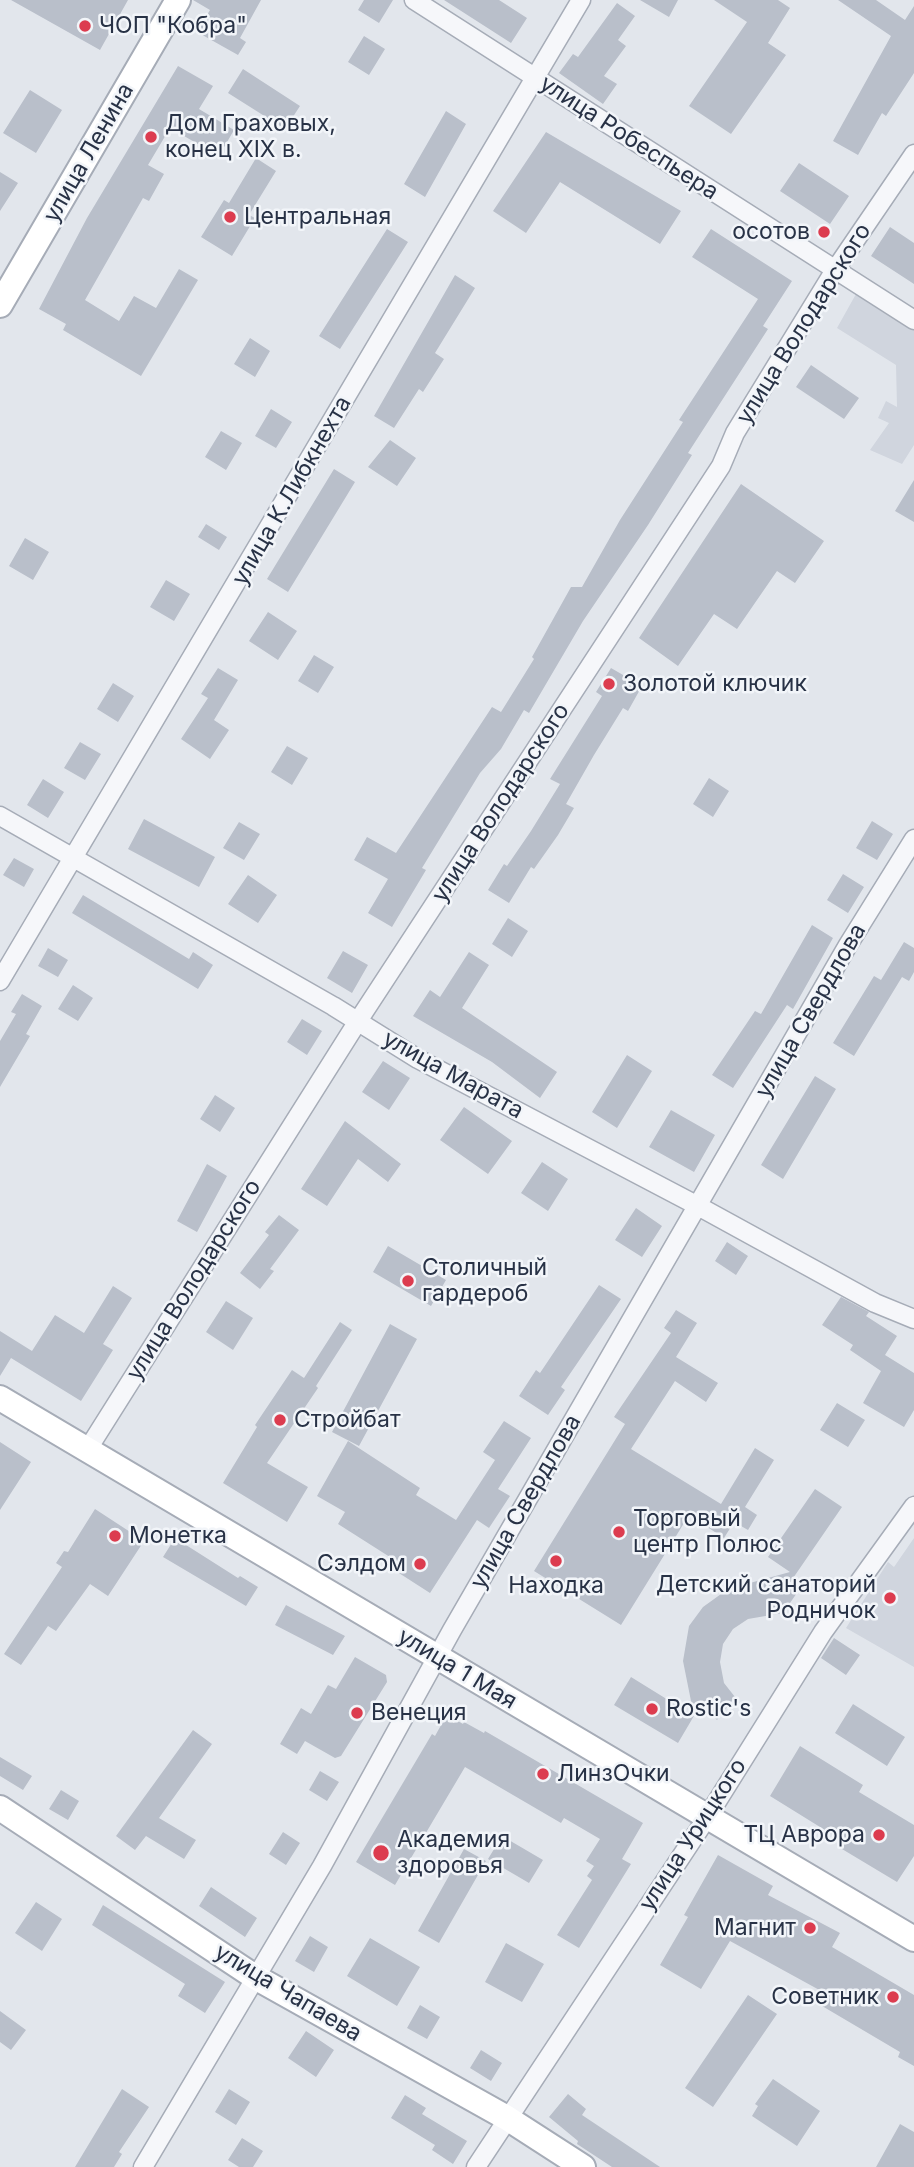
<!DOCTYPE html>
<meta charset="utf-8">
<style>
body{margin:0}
canvas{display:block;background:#e2e6ec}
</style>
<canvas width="914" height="2167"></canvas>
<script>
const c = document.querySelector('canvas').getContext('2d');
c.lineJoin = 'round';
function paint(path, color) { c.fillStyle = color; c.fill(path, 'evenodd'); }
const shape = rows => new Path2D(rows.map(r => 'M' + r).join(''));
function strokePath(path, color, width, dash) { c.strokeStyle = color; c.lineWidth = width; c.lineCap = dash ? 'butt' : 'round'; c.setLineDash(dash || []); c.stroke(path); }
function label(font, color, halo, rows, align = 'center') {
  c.font = font + ' Inter,sans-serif'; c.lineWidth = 5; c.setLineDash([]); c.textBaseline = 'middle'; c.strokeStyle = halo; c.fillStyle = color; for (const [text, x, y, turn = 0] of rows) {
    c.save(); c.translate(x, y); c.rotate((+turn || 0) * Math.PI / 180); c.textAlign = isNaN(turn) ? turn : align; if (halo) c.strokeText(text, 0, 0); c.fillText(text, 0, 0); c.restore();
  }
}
paint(shape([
 [856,294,914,330,914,445,902,464,870,450,889,423,878,418,886,401,897,407,896,365,837,328],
 [914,1538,914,1667,846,1628,888,1562,894,1567]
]), '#d0d5de');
paint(shape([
 [11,0,128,0,100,50],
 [193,0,261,0,240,38,246,42,238,55,197,32,210,10],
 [364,0,393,0,379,23,358,10],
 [444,0,499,0,527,18,511,43],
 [640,0,678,0,669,17],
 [714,0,778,0,790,8,768,43,786,55,731,134,689,106,747,22],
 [838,0,876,0,905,20,914,6,914,73,886,116,882,113,858,155,833,141,891,36],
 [617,3,635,16,618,40,626,46,604,76,617,84,603,104,559,73,573,54,578,57],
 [364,36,385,49,369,75,348,62],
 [178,66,213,86,199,109,234,130,219,156,170,128,148,165,164,174,149,201,143,198,85,300,119,321,134,296,156,308,179,269,198,280,141,376,63,330,66,324,39,309,87,218],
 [243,69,300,106,285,129,228,93],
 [30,90,62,110,36,153,3,133],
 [446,111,466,124,425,197,404,184],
 [546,132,681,211,660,244,560,182,526,233,493,211],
 [256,158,276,171,249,215,255,218,232,256,201,237,224,200,229,203],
 [799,163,849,196,830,224,780,191],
 [0,172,18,183,0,211],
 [890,227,914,243,914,284,871,256],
 [387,229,408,242,340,349,319,336],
 [711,229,792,281,763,326,768,329,688,453,692,455,648,525,583,621,529,713,524,710,501,749,480,773,422,868,426,870,392,927,368,913,388,879,354,860,367,837,396,853,492,707,501,712,534,659,532,657,571,587,582,587,620,520,683,422,679,420,758,299,692,257],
 [455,275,475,288,435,353,444,359,423,392,419,389,394,428,374,416],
 [250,338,270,351,255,377,234,364],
 [811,365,859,398,844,419,796,387],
 [271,409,292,422,276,448,255,436],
 [221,431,242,443,226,470,205,457],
 [390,440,416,458,397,486,368,467],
 [334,469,355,482,288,592,267,579],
 [914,480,914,522,895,511],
 [741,484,824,541,795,583,777,571,737,629,714,614,678,666,639,638],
 [206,524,227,537,219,550,198,537],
 [25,538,49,552,33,580,9,566],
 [166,580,190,594,174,621,150,607],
 [268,612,297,631,278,660,249,641],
 [314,655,334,667,318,693,298,681],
 [218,668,238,680,214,720,229,730,210,759,181,739,208,698,201,694],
 [611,668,642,686,628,711,623,708,594,755,566,804,574,808,558,835,534,869,531,867,509,903,488,890,504,864,507,866,531,831,560,784,550,779,602,696,596,692],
 [113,683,134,696,118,722,97,709],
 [80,742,101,754,85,780,64,768],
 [287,746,308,758,292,785,271,772],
 [709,778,729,791,713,817,693,804],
 [43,779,64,792,48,818,27,805],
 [144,819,215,857,199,887,128,849],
 [872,821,893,834,877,860,856,848],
 [239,822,260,834,244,860,223,848],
 [14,858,34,869,24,887,3,875],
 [843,874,864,887,848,913,827,900],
 [248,875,277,895,258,923,228,904],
 [83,895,189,959,193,952,213,965,198,989,72,913],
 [508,918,528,931,512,957,492,944],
 [812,925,833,938,793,1009,787,1005,733,1088,712,1075,755,1011,761,1014],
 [904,942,914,948,914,972,909,981,902,977,854,1056,833,1043,874,976,881,980],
 [48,948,68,960,58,977,38,966],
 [343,951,368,965,352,993,327,978],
 [469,952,489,965,462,1008,557,1072,540,1098,492,1062,413,1016,430,990,440,997],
 [73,985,93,998,78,1021,58,1009],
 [22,994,42,1006,26,1034,30,1036,0,1087,0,1041,16,1014,11,1012],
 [302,1019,322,1031,307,1055,287,1042],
 [627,1055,652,1071,617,1128,592,1112],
 [383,1061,410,1078,389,1110,362,1092],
 [815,1076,836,1089,783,1179,761,1165],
 [215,1095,235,1108,220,1132,200,1119],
 [464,1107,512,1141,488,1174,440,1140],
 [671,1110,715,1135,694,1172,649,1147],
 [345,1121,401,1164,388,1182,358,1159,327,1206,301,1189],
 [542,1162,568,1179,548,1211,521,1193],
 [207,1164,227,1176,197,1232,177,1221],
 [636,1208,662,1226,642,1257,615,1240],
 [279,1215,299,1230,270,1269,274,1271,260,1289,240,1273,269,1235,265,1232],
 [727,1242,748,1256,736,1275,715,1261],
 [388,1246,446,1280,431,1306,373,1272],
 [599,1285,621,1299,561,1387,565,1390,548,1415,519,1396,536,1370,540,1373],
 [113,1286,132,1298,103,1344,113,1350,81,1401,11,1358,0,1376,0,1331,32,1351,55,1315,84,1333],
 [841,1297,869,1312,866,1316,897,1336,885,1355,914,1373,914,1410,904,1427,863,1403,881,1371,850,1350,853,1345,822,1325],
 [226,1301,253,1318,233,1350,206,1332],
 [676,1310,697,1323,676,1357,718,1383,706,1402,675,1381,631,1449,721,1504,755,1448,774,1460,745,1507,757,1515,748,1530,734,1522,724,1538,689,1515,621,1625,534,1571,625,1424,614,1417,671,1333,664,1328],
 [340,1322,352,1330,316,1386,318,1388,267,1463,308,1487,287,1522,223,1483,257,1427,255,1425,292,1370,304,1378],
 [390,1324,417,1339,359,1446,332,1432],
 [837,1403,865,1420,848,1447,820,1430],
 [504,1421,531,1438,498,1489,510,1496,489,1528,477,1520,430,1593,388,1566,393,1559,338,1524,345,1512,317,1496,348,1441,420,1488,416,1495,456,1520,495,1460,483,1452],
 [0,1442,31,1462,0,1510],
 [815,1489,842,1507,789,1584,799,1590,783,1613,748,1619,733,1629,723,1644,720,1662,724,1683,735,1697,717,1720,701,1704,678,1743,614,1705,631,1677,694,1716,683,1661,689,1626,703,1607,728,1589,790,1572,768,1557],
 [95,1509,144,1541,108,1596,90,1584,56,1631,48,1626,21,1665,4,1654,62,1567,56,1563,64,1551,68,1552],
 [175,1538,238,1578,240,1576,258,1587,246,1606,163,1557],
 [286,1605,345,1636,333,1655,275,1625],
 [834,1638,860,1655,846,1675,821,1658],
 [355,1657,386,1675,387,1682,341,1756,335,1758,305,1741,297,1754,280,1744,301,1708,311,1714,328,1685,336,1689],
 [853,1704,905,1737,887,1766,835,1733],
 [445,1718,454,1723,456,1720,463,1724,464,1722,484,1733,485,1731,643,1823,622,1859,631,1864,579,1948,557,1935,592,1880,587,1876,594,1866,586,1861,600,1839,564,1818,561,1823,465,1767,395,1885,356,1862,432,1734,435,1736],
 [193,1730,212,1744,159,1818,196,1840,184,1859,146,1836,135,1850,116,1836],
 [800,1746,863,1785,859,1792,914,1825,914,1856,897,1882,837,1846,841,1840,770,1796],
 [0,1757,32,1776,23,1790,0,1776],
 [320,1771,339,1782,327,1801,309,1790],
 [61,1790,79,1801,68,1820,49,1809],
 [283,1832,300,1843,286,1865,269,1854],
 [502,1836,543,1860,529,1883,488,1859],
 [464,1849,486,1861,439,1943,418,1931],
 [718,1855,773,1886,768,1895,840,1933,832,1947,914,1995,914,2066,898,2057,900,2052,817,2003,823,1992,730,1941,701,1989,660,1965,688,1917,684,1915],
 [211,1887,257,1918,245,1937,199,1906],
 [36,1902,62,1919,42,1951,15,1933],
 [103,1905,225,1982,205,2013,178,1996,185,1984,92,1925],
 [310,1936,328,1947,314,1972,295,1961],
 [370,1938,420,1967,397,2006,347,1976],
 [506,1943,544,1964,522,2002,485,1982],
 [748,1995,777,2014,713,2107,685,2088],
 [420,2005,440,2017,427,2039,407,2028],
 [0,2011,26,2030,11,2050,0,2042],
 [306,2031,334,2050,316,2077,288,2058],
 [481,2050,502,2063,491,2081,470,2068],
 [773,2079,820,2111,797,2146,752,2116,758,2106,755,2104],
 [122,2089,149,2107,119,2152,122,2154,114,2167,75,2167],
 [229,2089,250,2102,236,2125,215,2112],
 [568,2094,586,2109,582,2115,660,2167,612,2167,577,2144,578,2141,549,2117],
 [405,2095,426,2108,422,2114,467,2141,453,2164,432,2150,435,2145,391,2118],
 [900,2124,914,2132,914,2167,876,2167],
 [242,2138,263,2151,253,2167,239,2167,228,2160]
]), '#b9bfca');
const minor = shape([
 [414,0,914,320],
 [0,816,333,1006,418,1059,698,1206,875,1303,914,1319],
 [0,981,581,0],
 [86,1452,358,1021,721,466,735,433,835,270,914,154],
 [143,2167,322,1866,452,1630,848,945,914,839],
 [476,2167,706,1819,823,1632,914,1506]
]);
const secondary = shape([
 [0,305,178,0],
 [0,1398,914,1939],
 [0,1808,255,1977,507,2118,583,2167]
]);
strokePath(minor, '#a6acb7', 21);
strokePath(secondary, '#a6acb7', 28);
strokePath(minor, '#f6f7fa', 18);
strokePath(secondary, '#fff', 24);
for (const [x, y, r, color] of [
 [85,26,7,"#dc3c4f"],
 [151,137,7,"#dc3c4f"],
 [230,217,7,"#dc3c4f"],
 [824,232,7,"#dc3c4f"],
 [609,684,7,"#dc3c4f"],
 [408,1281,7,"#dc3c4f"],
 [280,1420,7,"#dc3c4f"],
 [619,1532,7,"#dc3c4f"],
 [115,1536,7,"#dc3c4f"],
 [556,1561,7,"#dc3c4f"],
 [420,1564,7,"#dc3c4f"],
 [890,1598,7,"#dc3c4f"],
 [652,1709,7,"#dc3c4f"],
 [357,1713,7,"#dc3c4f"],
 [543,1774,7,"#dc3c4f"],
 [879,1835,7,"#dc3c4f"],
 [381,1853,9,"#dc3c4f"],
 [810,1928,7,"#dc3c4f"],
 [893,1997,7,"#dc3c4f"]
]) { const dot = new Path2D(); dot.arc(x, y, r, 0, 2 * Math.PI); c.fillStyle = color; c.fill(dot); strokePath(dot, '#f2f5f9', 2.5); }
label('23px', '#283246', '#f2f5f9', [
 ["ЧОП \"Кобра\"",99,26],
 ["Дом Граховых,",165,124],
 ["конец XIX в.",165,150],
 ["Центральная",244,217],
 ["осотов",810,232,"right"],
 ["Золотой ключик",623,684],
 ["Столичный",422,1268],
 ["гардероб",422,1294],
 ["Стройбат",294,1420],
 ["Торговый",633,1519],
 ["центр Полюс",633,1545],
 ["Монетка",129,1536],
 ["Сэлдом",406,1564,"right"],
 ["Детский санаторий",876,1585,"right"],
 ["Родничок",876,1611,"right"],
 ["Находка",556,1586,"center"],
 ["Rostic's",666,1709],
 ["Венеция",371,1713],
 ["ЛинзОчки",557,1774],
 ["ТЦ Аврора",865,1835,"right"],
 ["Академия",397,1840],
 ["здоровья",397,1866],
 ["Магнит",796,1928,"right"],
 ["Советник",879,1997,"right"]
], 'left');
label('23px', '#283246', '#f2f5f9', [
 ["улица Робеспьера",629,138,33],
 ["улица Ленина",89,153,-60],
 ["улица Володарского",804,324,-58],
 ["улица К.Либкнехта",292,491,-60],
 ["улица Володарского",501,803,-57],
 ["улица Свердлова",811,1011,-60],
 ["улица Марата",453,1075,29],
 ["улица Володарского",194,1280,-58],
 ["улица Свердлова",526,1502,-60],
 ["улица 1 Мая",457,1669,31],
 ["улица Урицкого",693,1835,-57],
 ["улица Чапаева",288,1993,31]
]);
</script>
